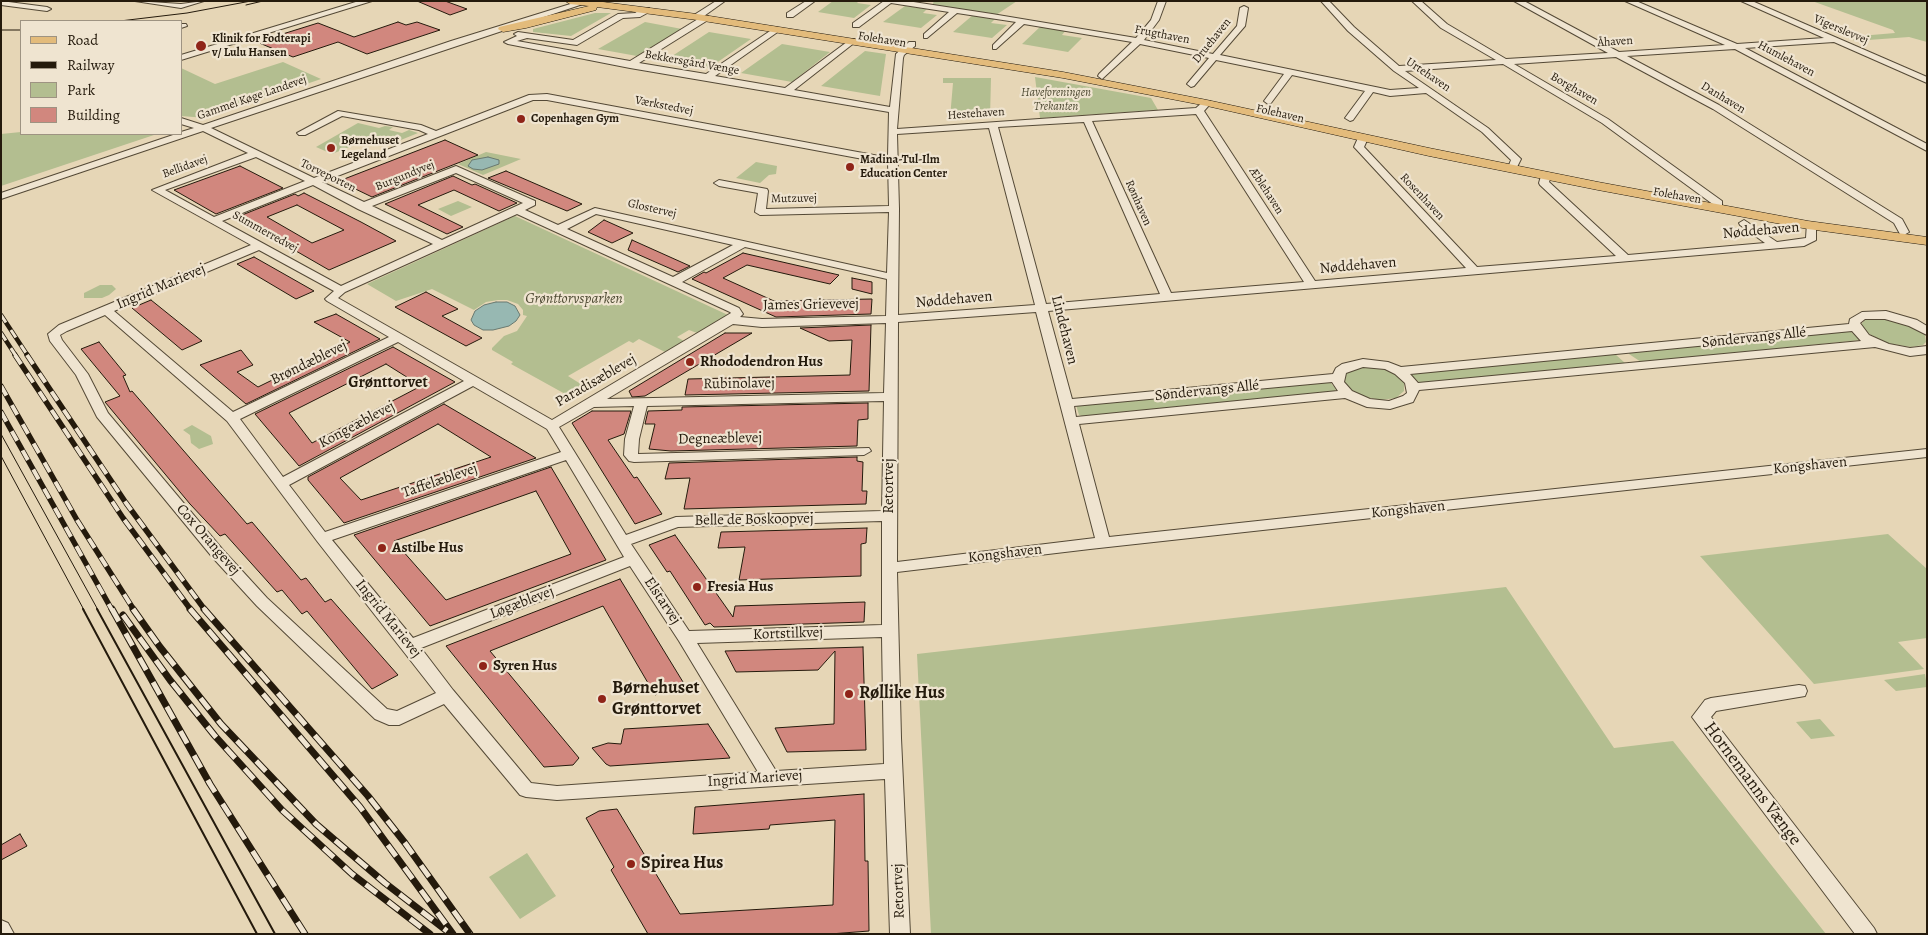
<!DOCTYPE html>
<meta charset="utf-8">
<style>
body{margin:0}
#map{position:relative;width:1928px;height:935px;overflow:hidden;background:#e6d6b6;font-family:Alegreya,serif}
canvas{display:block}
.frame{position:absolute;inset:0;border:2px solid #241a0c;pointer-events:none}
.legend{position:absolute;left:20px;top:20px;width:162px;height:115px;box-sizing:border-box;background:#efe4d0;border:1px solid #9e9382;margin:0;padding:6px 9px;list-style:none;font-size:15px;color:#241a0c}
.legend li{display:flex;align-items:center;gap:10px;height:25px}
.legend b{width:25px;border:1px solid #9e9382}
</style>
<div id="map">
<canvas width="1928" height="935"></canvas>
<div class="frame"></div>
<ul class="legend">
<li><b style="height:6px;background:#e3bb7b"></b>Road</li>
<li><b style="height:6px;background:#241a0c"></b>Railway</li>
<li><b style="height:14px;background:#b3be90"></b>Park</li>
<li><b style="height:14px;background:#d1877e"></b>Building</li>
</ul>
</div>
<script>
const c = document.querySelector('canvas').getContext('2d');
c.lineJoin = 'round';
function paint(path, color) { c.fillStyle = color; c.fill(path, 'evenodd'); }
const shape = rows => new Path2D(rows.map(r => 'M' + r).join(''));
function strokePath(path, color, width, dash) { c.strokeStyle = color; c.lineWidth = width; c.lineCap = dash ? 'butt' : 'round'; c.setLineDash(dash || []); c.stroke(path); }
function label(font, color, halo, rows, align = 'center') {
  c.font = font + ' Alegreya,serif'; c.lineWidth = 4.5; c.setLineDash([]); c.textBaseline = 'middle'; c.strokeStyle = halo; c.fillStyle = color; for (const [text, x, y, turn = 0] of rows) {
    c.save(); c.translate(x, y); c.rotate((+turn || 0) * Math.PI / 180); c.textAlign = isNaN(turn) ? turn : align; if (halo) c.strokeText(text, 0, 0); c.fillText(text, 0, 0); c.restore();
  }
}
paint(shape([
 [833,1,859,1,857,3,871,5,854,18,818,12],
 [934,1,1017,1,996,15,932,6],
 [1812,1,1927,1,1927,42,1909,37,1855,41,1848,37,1895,33,1893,30],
 [905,6,927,9,923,13,937,15,921,28,883,22],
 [595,13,611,13,571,36,533,32,533,29],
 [973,15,995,19,991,23,1007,25,992,38,953,32],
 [645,22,682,29,637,56,598,49],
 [1041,26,1066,30,1062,35,1082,38,1068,52,1022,44],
 [709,32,751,39,709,68,666,60],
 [782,44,830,52,792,82,741,73],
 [865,51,886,54,880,96,821,86],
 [283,62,321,79,207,118,181,116,181,68,215,84],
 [1035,77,1151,98,1158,110,1040,118],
 [943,78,991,78,990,118,950,118,953,83,943,83],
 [358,123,379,128,385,126,393,127,389,130,402,133,409,130,418,133,396,142,389,139,384,141,374,137,332,154,316,147],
 [21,132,21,134,157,134,1,186,1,134],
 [486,152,521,159,483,175,458,164],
 [756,162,777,166,776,174,769,175,760,183,736,178],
 [458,201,472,207,451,216,438,209],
 [515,216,728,315,697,333,689,330,677,337,684,341,665,352,639,339,633,343,629,341,568,376,584,386,567,395,511,364,513,362,492,350,492,348,504,336,517,331,527,316,523,315,523,310,518,304,507,300,498,300,486,302,474,310,432,289,396,301,367,284],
 [100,285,112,285,116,289,109,295,102,298,84,298,84,293],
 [1892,318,1921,331,1925,335,1926,342,1923,345,1911,347,1886,343,1866,332,1861,325,1865,319],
 [1847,331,1851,332,1861,340,1641,362,1629,354,1629,353],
 [1615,354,1625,363,1420,383,1412,376,1411,373],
 [1359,365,1383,367,1396,374,1404,382,1404,391,1396,398,1381,400,1365,397,1351,391,1343,382,1344,373],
 [1330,382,1336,389,1335,391,1082,416,1079,415,1076,405],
 [192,425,211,436,213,444,199,449,191,443,190,435,183,430],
 [1888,534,1927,569,1927,638,1898,642,1924,669,1814,684,1700,556],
 [1506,587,1614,748,1673,741,1826,934,931,934,917,654],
 [1925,674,1927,687,1896,691,1884,680],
 [1820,719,1835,736,1811,739,1796,722],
 [527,853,556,896,520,919,489,877]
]), '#b3be90');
const water = shape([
 [488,157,499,160,499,164,482,170,473,169,468,166,472,160,488,157],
 [496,302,507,302,515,306,520,315,516,321,509,326,493,330,483,330,474,325,471,320,475,311,484,305,496,302]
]);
paint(water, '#97b8b2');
strokePath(water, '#697970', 1);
const building = shape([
 [417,1,445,1,467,9,450,15,417,1],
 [398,22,406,25,417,22,440,30,367,54,338,42,293,57,257,42,318,23,354,37,398,22],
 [445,140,478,155,372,197,339,181,445,140],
 [240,166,283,188,216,214,174,190,240,166],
 [506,171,582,204,567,211,488,178,506,171],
 [453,176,472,185,475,184,517,203,499,211,454,190,418,205,463,227,447,234,385,204,453,176],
 [304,193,361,222,396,241,329,270,237,217,295,194,298,196,304,193],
 [297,205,344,230,312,243,267,217,297,205],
 [604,220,633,233,612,243,588,232,604,220],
 [632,240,690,266,678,272,628,250,632,240],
 [743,253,839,275,830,284,747,265,723,278,774,301,872,299,871,314,776,317,692,279,704,272,706,273,743,253],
 [254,257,314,291,296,299,237,264,254,257],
 [852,278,872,282,872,294,852,289,852,278],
 [426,292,458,309,442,316,482,338,466,346,395,307,426,292],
 [151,300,202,341,182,350,132,308,151,300],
 [336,314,380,339,246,404,200,365,241,350,253,365,237,372,258,387,350,342,314,322,336,314],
 [871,325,869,391,685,395,688,379,850,375,852,340,829,341,800,328,871,325],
 [725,333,752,333,645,396,632,397,629,391,725,333],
 [99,342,126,375,123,376,130,392,132,391,247,524,252,522,301,580,306,578,325,602,331,599,398,675,372,689,307,611,302,614,282,590,277,592,225,534,220,536,190,504,105,402,120,396,81,349,99,342],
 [393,347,455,382,299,466,255,414,393,347],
 [386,364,421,386,312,443,289,413,386,364],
 [868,403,868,419,858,420,857,446,671,451,649,449,655,424,645,424,648,411,682,410,682,407,868,403],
 [444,404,536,458,344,523,308,480,308,477,444,404],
 [438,424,491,457,361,500,340,478,438,424],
 [592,411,631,411,624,434,608,440,634,478,637,477,662,514,635,524,572,423,592,411],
 [857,457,857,461,863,462,862,491,867,491,866,504,684,509,690,478,665,479,669,463,857,457],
 [551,467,606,560,430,626,354,535,551,467],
 [536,491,571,554,446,600,394,541,536,491],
 [867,528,866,543,861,544,861,576,739,580,745,547,718,548,721,532,867,528],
 [675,535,733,617,735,606,865,602,864,622,714,627,710,623,705,625,670,571,667,572,649,545,675,535],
 [620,579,683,682,655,695,603,606,490,651,579,758,573,765,544,767,446,646,620,579],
 [863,647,866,750,787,752,775,728,834,724,835,651,818,670,736,672,725,651,863,647],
 [708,724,730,758,610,766,606,764,592,748,608,743,621,744,624,729,708,724],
 [864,794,865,861,868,861,869,931,830,934,648,934,611,870,614,867,586,818,599,811,617,809,680,914,833,905,835,820,770,825,769,829,693,834,695,807,864,794],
 [20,834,27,846,1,860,1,845,20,834]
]);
paint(building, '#d1877e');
strokePath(building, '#241a0c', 1);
const minor = shape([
 [1,1,47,7,51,9,47,11,1,5,1,1],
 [135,1,181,4,204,1,181,8,135,1],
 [359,1,372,1,181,60,181,55,359,1],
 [580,1,586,3,211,128,314,178,428,134,419,130,342,116,305,135,299,135,297,133,338,111,421,125,436,131,529,95,547,94,879,156,888,156,889,112,630,68,508,44,504,42,517,36,514,34,518,32,573,40,618,14,635,13,643,8,649,8,649,12,640,17,623,18,577,45,527,38,517,41,630,61,698,19,694,19,694,15,716,1,725,1,704,16,708,16,708,20,639,63,706,74,776,27,780,29,779,31,715,76,785,88,851,39,854,39,854,43,794,90,890,107,896,54,909,42,915,42,915,46,904,55,903,58,897,129,1196,108,1204,101,1210,101,1211,103,1204,111,1315,281,1466,268,1356,149,1354,147,1358,138,1363,135,1368,138,1364,147,1477,267,1616,256,1540,185,1539,183,1541,176,1546,173,1551,176,1549,182,1628,255,1765,243,1740,225,1739,223,1744,220,1777,242,1806,238,1807,223,1815,223,1816,225,1816,240,1804,246,1048,311,1072,399,1333,374,1336,368,1342,364,1363,359,1388,362,1401,367,1849,324,1850,319,1862,312,1886,311,1917,320,1927,326,1927,335,1909,326,1885,319,1865,319,1860,323,1869,335,1889,344,1910,348,1927,346,1927,354,1910,356,1875,347,1419,390,1413,402,1390,409,1367,407,1345,398,1079,424,1109,537,1927,449,1927,457,1090,549,897,572,901,738,910,934,890,934,885,779,557,800,526,797,520,795,444,704,399,725,389,725,375,719,257,606,213,558,97,417,76,375,50,341,48,334,59,325,251,245,152,190,248,153,203,131,1,199,1,193,176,134,181,134,181,132,194,128,181,124,181,118,203,125,451,41,580,1],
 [533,100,547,100,879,162,888,162,889,206,766,209,768,191,767,189,719,180,714,183,719,186,758,193,755,212,760,215,889,212,887,273,595,208,558,225,525,210,535,205,535,201,456,166,364,202,322,182,533,100],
 [1196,114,1304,282,1171,293,1092,121,1196,114],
 [1084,122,1160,294,1046,304,998,127,1084,122],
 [989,128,1035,305,898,315,899,209,897,134,989,128],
 [256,157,305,181,214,217,165,190,256,157],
 [456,173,523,203,442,240,372,206,456,173],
 [313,185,358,209,433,244,341,286,222,221,313,185],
 [517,214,730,312,731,313,552,420,338,298,345,292,517,214],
 [596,214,733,245,673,277,567,229,596,214],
 [745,247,887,279,886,316,762,319,740,317,743,314,739,308,682,282,745,247],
 [259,250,334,291,325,299,327,301,389,337,233,412,114,311,259,250],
 [1036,312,1095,538,897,562,898,322,1036,312],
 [105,315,227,421,317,541,436,693,397,711,387,709,267,598,223,550,108,413,88,374,62,340,60,335,67,331,105,315],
 [886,323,884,393,607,399,733,324,762,327,886,323],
 [1852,331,1861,341,1418,383,1410,374,1852,331],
 [398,342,464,381,283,477,240,419,398,342],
 [1363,367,1385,369,1395,374,1405,383,1407,393,1403,396,1389,401,1370,399,1352,391,1344,382,1346,373,1363,367],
 [1332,382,1338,391,1076,417,1074,406,1332,382],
 [473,386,547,429,561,452,325,532,289,485,473,386],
 [884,401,882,511,676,517,626,535,559,427,594,407,634,406,625,439,624,455,629,461,634,462,864,455,871,451,869,448,638,454,639,439,647,406,884,401],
 [566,460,624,557,413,638,332,540,566,460],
 [882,521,882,625,689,631,631,544,678,527,882,521],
 [630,566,679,641,758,772,557,786,531,783,453,690,421,648,630,566],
 [882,637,884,764,776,771,697,643,882,637],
 [806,1,815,1,793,17,787,17,787,13,806,1],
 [884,1,907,1,992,14,1136,38,1151,20,1158,1,1166,1,1159,20,1144,40,1213,54,1237,26,1240,8,1244,6,1248,8,1245,26,1220,55,1390,90,1419,88,1394,71,1348,31,1321,1,1329,1,1354,27,1399,66,1496,60,1441,28,1412,1,1421,1,1447,24,1506,59,1608,53,1514,1,1524,1,1619,52,1725,45,1625,1,1636,1,1737,44,1824,38,1741,1,1752,1,1927,77,1927,83,1834,42,1745,48,1927,144,1927,151,1735,49,1627,56,1719,105,1902,219,1909,232,1904,235,1900,234,1894,223,1713,109,1616,57,1514,64,1608,119,1722,201,1722,205,1714,205,1602,123,1503,64,1405,71,1488,128,1521,159,1517,167,1514,168,1509,165,1511,160,1482,132,1426,93,1390,96,1373,92,1353,120,1350,121,1345,118,1365,91,1292,75,1271,103,1268,104,1264,101,1284,74,1216,60,1194,86,1191,87,1187,84,1209,58,1140,44,1102,79,1098,76,1099,74,1132,42,1024,24,996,49,993,49,993,45,1016,22,957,13,927,38,924,38,924,34,949,12,891,3,859,27,853,27,853,23,884,1],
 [181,24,186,24,187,26,181,28,181,24],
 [1799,685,1805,686,1807,691,1805,696,1716,711,1711,717,1874,928,1877,934,1855,934,1692,717,1705,700,1711,698,1799,685],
 [1,920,8,923,14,934,1,934,1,920]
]);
const major = shape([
 [565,1,595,1,697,14,1063,72,1207,100,1429,148,1598,182,1808,221,1927,237,1927,245,1808,229,1598,190,1429,156,1207,106,1063,78,697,20,597,7,596,10,526,28,503,32,498,29,499,27,589,6,570,4,565,1]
]);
strokePath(minor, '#544936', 2);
strokePath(major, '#241a0c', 1);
paint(minor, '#efe4d0');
paint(major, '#e3bb7b');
strokePath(shape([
 [246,5,263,1],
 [120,21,187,13,251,1],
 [1,30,21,30],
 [1,434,98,610],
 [1,456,84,610]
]), '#241a0c', 1);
strokePath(shape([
 [83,609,257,934],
 [97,609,275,934]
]), '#241a0c', 2);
const railFar2 = shape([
 [1,315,28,356],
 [1,333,16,356]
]);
const railFar1 = shape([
 [15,355,123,518,191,610],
 [27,355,126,503,205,610],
 [1,386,77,520,134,610],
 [1,412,112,610]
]);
const rail = shape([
 [112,609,210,784,305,934],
 [133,609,160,647,221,724,316,824,385,883,447,931],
 [190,609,360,807,453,934],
 [204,609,368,796,405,843,470,934],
 [123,615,170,680,215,736,282,810,352,874,430,934]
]);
strokePath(railFar2, '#241a0c', 4.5);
strokePath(railFar1, '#241a0c', 5.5);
strokePath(rail, '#241a0c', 7);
strokePath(railFar2, '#efe4d0', 3, [9]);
strokePath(railFar1, '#efe4d0', 4, [11]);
strokePath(rail, '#efe4d0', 5, [14]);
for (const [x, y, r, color] of [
 [201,46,6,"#8f2418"],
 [521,119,5,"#8f2418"],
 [331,148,5,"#8f2418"],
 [850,167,5,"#8f2418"],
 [690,362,5,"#8f2418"],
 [382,548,5,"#8f2418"],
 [697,587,5,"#8f2418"],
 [483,666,5,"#8f2418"],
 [849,694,5,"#8f2418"],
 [602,699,5,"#8f2418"],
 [631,864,5,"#8f2418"]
]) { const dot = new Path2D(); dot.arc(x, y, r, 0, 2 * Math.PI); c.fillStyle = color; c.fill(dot); strokePath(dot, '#efe4d0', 2); }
label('12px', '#241a0c', '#efe4d0', [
 ["Vigerslevvej",1841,30,23],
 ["Frugthaven",1162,35,11],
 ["Folehaven",882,40,9],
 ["Druehaven",1212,41,-51],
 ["Åhaven",1615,42,-4],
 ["Humlehaven",1786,59,28],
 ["Bekkersgård Vænge",692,63,10],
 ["Urtehaven",1428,75,34],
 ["Borghaven",1574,89,30],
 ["Gammel Køge Landevej",252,98,-19],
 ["Danhaven",1723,98,31],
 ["Værkstedvej",664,106,11],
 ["Hestehaven",976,114,-4],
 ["Folehaven",1280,114,13],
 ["Bellidavej",185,167,-20],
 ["Torveporten",328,176,26],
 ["Burgundyvej",405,176,-22],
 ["Æblehaven",1266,191,57],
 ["Folehaven",1677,196,10],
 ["Rosenhaven",1422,197,47],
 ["Mutzuvej",794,199,-1],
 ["Rønhaven",1138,203,66],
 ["Glostervej",652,209,13],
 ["Summerredvej",265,232,29]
]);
label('bold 12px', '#241a0c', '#efe4d0', [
 ["Klinik for Fodterapi",212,39],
 ["v/ Lulu Hansen",212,53],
 ["Copenhagen Gym",531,119],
 ["Børnehuset",341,141],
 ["Legeland",341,155],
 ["Madina-Tul-Ilm",860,160],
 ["Education Center",860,174]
], 'left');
label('italic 12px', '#4f4b34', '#efe4d0', [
 ["Haveforeningen",1056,93],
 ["Trekanten",1056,107]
]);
label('15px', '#241a0c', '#efe4d0', [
 ["Nøddehaven",1761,231,-5],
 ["Nøddehaven",1358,266,-5],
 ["Ingrid Marievej",161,287,-23],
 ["Nøddehaven",954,300,-5],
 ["James Grievevej",811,305,-1],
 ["Lindehaven",1064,330,76],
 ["Søndervangs Allé",1754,338,-6],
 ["Brøndæblevej",309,363,-26],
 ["Paradisæblevej",596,381,-30],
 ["Rubinolavej",739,384,-1],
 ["Søndervangs Allé",1207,391,-6],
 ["Kongeæblevej",357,425,-28],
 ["Degneæblevej",720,439,-1],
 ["Kongshaven",1810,466,-6],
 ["Taffelæblevej",440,481,-19],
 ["Retortvej",889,486,-90],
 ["Kongshaven",1408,510,-6],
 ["Belle de Boskoopvej",754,520,-1],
 ["Cox Orangevej",208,540,49],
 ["Kongshaven",1005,554,-7],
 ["Elstarvej",662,601,56],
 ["Løgæblevej",522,603,-21],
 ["Ingrid Marievej",388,619,51],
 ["Kortstilkvej",788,634,-2],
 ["Ingrid Marievej",755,779,-4],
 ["Retortvej",899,891,-92]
]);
label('italic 15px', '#4f4b34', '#efe4d0', [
 ["Grønttorvsparken",574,299]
]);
label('bold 15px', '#241a0c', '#efe4d0', [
 ["Rhododendron Hus",700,362],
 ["Astilbe Hus",392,548],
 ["Fresia Hus",707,587],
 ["Syren Hus",493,666]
], 'left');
label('bold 16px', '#241a0c', '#efe4d0', [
 ["Grønttorvet",388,383]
]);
label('bold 18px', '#241a0c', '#efe4d0', [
 ["Børnehuset",612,689],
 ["Grønttorvet",612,710],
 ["Røllike Hus",859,694],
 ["Spirea Hus",641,864]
], 'left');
label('18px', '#241a0c', '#efe4d0', [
 ["Hornemanns Vænge",1752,784,53]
]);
</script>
